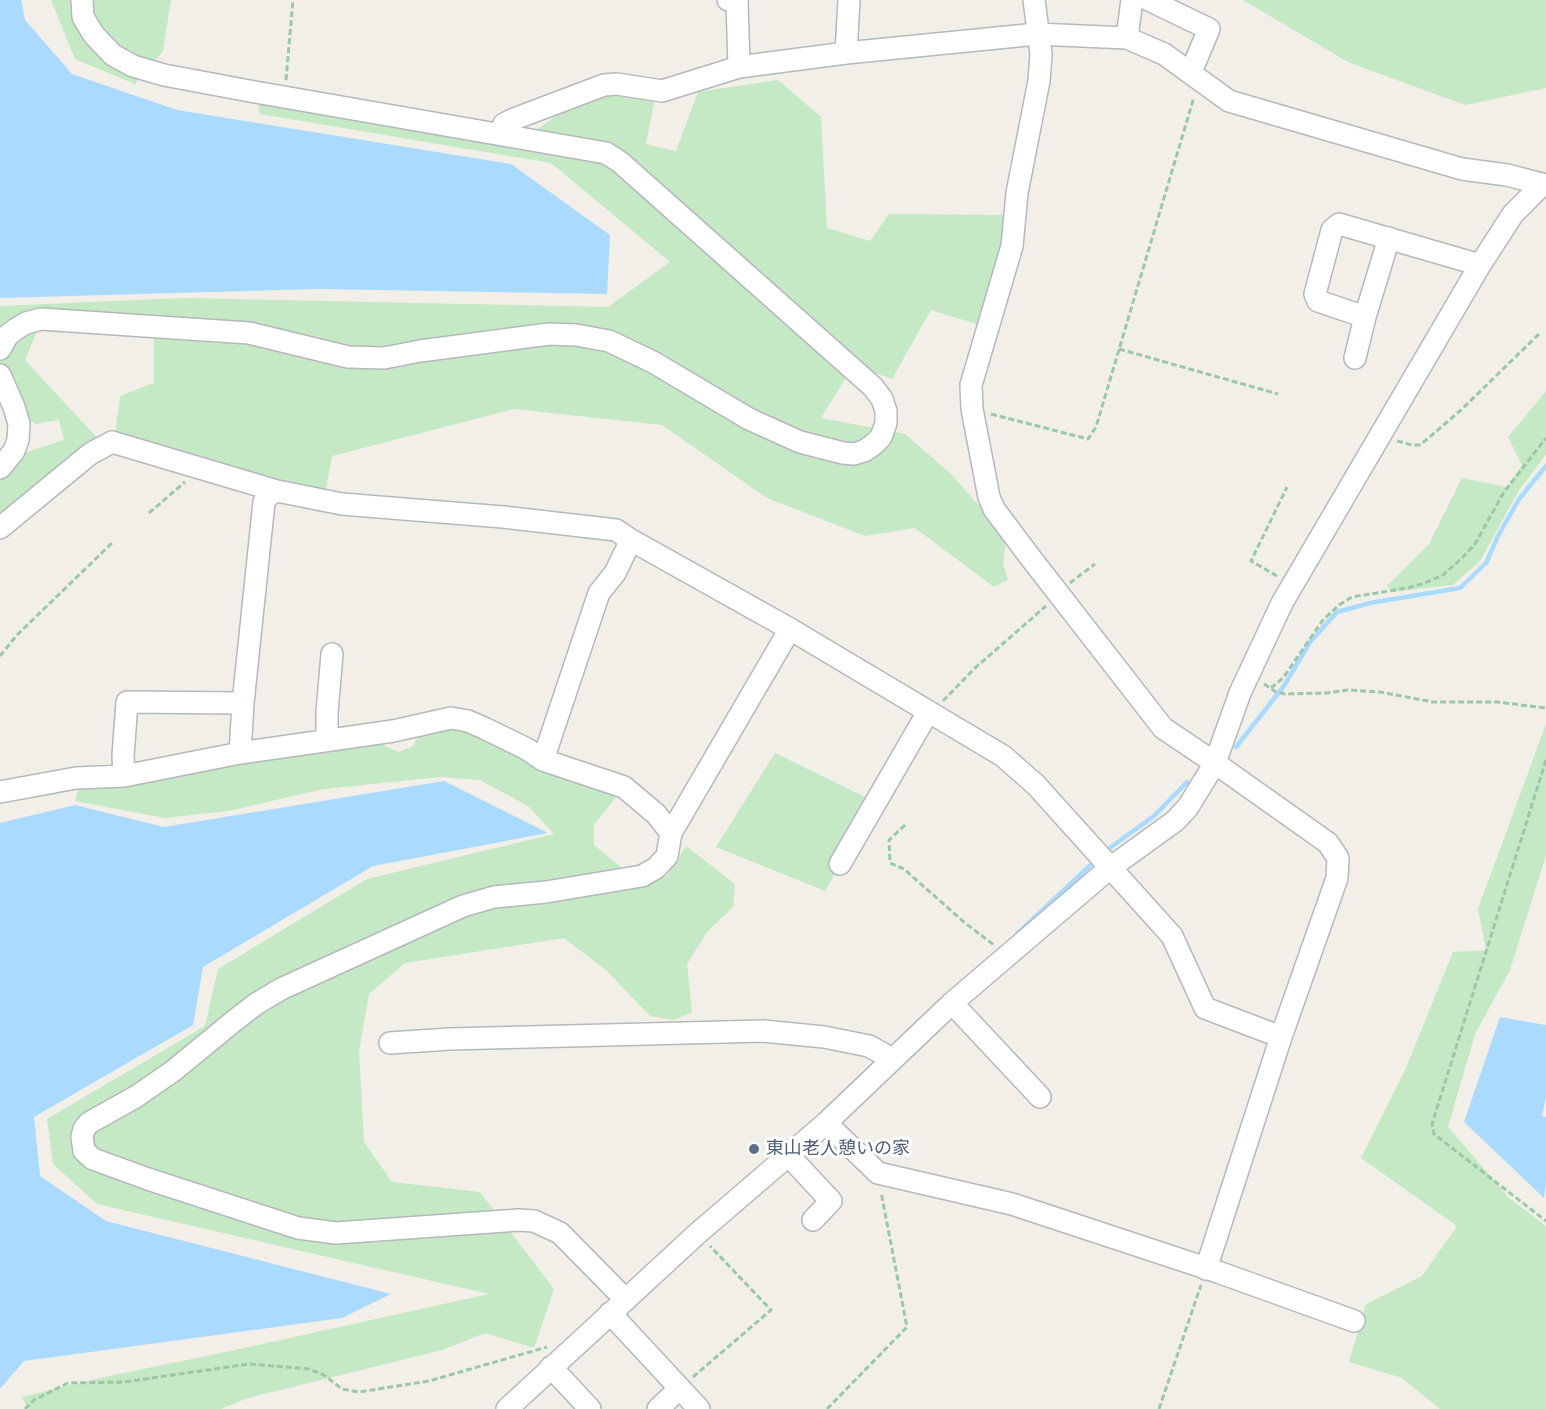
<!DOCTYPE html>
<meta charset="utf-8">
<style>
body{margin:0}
canvas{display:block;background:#f1efe8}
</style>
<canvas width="1546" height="1409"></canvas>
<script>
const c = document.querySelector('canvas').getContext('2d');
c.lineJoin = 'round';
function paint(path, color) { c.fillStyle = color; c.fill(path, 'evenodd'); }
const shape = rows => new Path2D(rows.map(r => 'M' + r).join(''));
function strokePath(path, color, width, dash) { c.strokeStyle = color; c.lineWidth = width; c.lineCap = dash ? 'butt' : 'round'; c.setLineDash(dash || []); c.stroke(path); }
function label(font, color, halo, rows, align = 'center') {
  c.font = font + ' "DM Sans","Noto Sans JP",sans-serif'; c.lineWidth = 6; c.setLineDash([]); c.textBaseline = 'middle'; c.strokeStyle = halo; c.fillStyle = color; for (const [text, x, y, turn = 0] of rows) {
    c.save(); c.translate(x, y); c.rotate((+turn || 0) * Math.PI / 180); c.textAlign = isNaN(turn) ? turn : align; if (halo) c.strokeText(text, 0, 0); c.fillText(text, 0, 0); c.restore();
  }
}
paint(shape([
 [51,0,171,0,163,51,135,84,75,59],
 [1243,0,1546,0,1546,88,1465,105,1348,62],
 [778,80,821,117,827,228,870,241,889,214,1005,215,986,327,931,310,892,379,854,365,821,418,905,434,951,474,1006,536,1003,564,1008,580,994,587,915,528,865,536,767,498,662,425,514,409,332,456,325,493,115,434,120,396,154,383,154,323,37,331,25,360,102,443,0,522,0,461,64,440,59,420,36,424,0,404,0,306,184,298,608,307,670,262,551,163,260,114,257,99,520,142,553,118,572,89,654,102,646,144,676,151,698,92],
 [1546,391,1546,454,1518,492,1480,561,1453,585,1393,592,1387,586,1429,544,1462,478,1507,487,1522,465,1508,437],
 [1546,724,1546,855,1510,970,1475,1034,1448,1127,1509,1198,1546,1226,1546,1409,1440,1409,1402,1378,1349,1362,1366,1304,1422,1276,1457,1226,1361,1158,1406,1068,1453,952,1486,950,1478,909],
 [465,728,538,766,617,796,594,825,594,845,639,882,666,877,686,846,735,884,733,907,707,932,687,964,692,1012,674,1020,650,1016,606,970,564,938,405,963,369,994,359,1051,364,1142,392,1182,480,1192,554,1289,534,1348,485,1333,442,1350,248,1398,221,1409,29,1409,21,1397,109,1376,226,1352,489,1294,97,1204,53,1164,47,1119,205,1026,218,969,367,879,554,834,528,806,480,780,440,777,324,789,228,811,165,818,75,801,79,788,242,759,372,740,399,752,413,746,421,731],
 [775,753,875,802,825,891,716,847]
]), '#c5e8c5');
paint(shape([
 [0,0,21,0,25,20,72,74,177,110,511,164,610,235,607,294,317,289,0,298],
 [444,781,548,833,373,866,203,967,193,1025,34,1117,40,1176,106,1221,391,1294,342,1318,24,1361,0,1389,0,823,75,805,164,827],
 [1500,1017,1546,1025,1546,1096,1542,1116,1546,1117,1546,1182,1544,1198,1464,1122]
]), '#aadaff');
strokePath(shape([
 [1236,747,1284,686,1310,642,1337,612,1370,603,1460,588,1486,563,1498,536,1519,499,1546,466],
 [1104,852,1154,816,1187,782],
 [1017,934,1096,860]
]), '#aadaff', 4.5);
const minor = shape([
 [728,0,737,1,739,67],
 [1034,0,1041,54,1039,81,1017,193,1012,246,971,385,972,409,989,497,994,509,1030,557,1163,728,1215,763,1328,843,1338,858,1337,878,1281,1037,1206,1269],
 [1149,0,1209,29,1191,72],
 [1127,38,1132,0],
 [846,53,849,0],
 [500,133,504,124,514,119,604,85,617,84,662,91,739,67,846,53,1037,34,1127,38,1164,54,1229,101,1462,169,1507,175,1546,185],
 [1365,317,1318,301,1315,294,1332,230,1339,224,1480,265],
 [0,349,8,335,16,329,26,323,41,319,249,333,348,357,384,358,420,351,549,334,576,335,609,341,653,362,749,419,800,442,843,453,854,454,864,451,873,445,881,437,886,423,886,411,882,399,873,387,620,162,606,153,255,92,164,75,133,66,113,55,94,35,83,17,82,0],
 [1355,358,1365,317,1389,238],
 [0,375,14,407,19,424,18,440,14,451,0,468],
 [0,528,90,454,112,442,277,491,342,504,503,517,616,530,631,540,790,629,1003,756,1036,785,1172,936,1205,1008,1281,1037],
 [327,739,327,712,332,654],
 [240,753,243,703,264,502,269,495,277,491],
 [543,760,599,593,615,573,631,540],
 [124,776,123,756,127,702,243,703],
 [0,792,76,778,124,776,240,753,393,731,451,718,468,721,484,728,527,749,543,760,624,787,656,814,671,833,667,856,656,868,642,876,546,892,494,897,463,906,281,989,256,1004,234,1021,173,1071,137,1096,89,1123,84,1129,82,1137,84,1151,93,1159,148,1179,298,1228,336,1233,519,1220,534,1221,560,1233,626,1300],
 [671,833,790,629],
 [840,864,928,712],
 [952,1003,1040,1097],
 [390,1043,450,1039,763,1031,824,1037,869,1046,892,1059],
 [826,1123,878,1173,1012,1204,1218,1272,1354,1321],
 [789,1156,831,1201,813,1220],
 [610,1313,699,1409],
 [551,1367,590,1409],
 [507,1409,698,1233,826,1123,952,1003,1110,868,1175,821,1188,807,1215,763,1240,693,1282,603,1480,265,1513,214,1542,185],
 [658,1409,680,1388]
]);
strokePath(minor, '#b5b8bc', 24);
strokePath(shape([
 [286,80,293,0],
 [1119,349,1278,394],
 [991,414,1088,439,1096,427,1194,97],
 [1397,441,1412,445,1419,445,1425,441,1461,410,1540,333],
 [149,513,185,482],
 [1277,576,1251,561,1287,487],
 [1070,583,1095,564],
 [0,656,17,635,112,543],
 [1264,684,1276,692,1285,694,1327,693,1348,690,1380,692,1433,702,1497,702,1546,708],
 [1271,688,1283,678,1323,620,1339,605,1352,597,1407,588,1425,583,1443,575,1461,559,1475,544,1504,492,1546,438],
 [943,701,975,668,1046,606],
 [1546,760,1432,1124,1434,1134,1546,1221],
 [905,825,889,840,890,863,904,869,965,923,994,945],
 [693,1377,771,1310,710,1246],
 [25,1409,34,1400,68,1383,124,1382,249,1364,309,1369,324,1375,342,1389,359,1392,429,1381,547,1347],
 [827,1409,907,1327,881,1192],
 [1159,1409,1201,1285]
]), '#9cc7a9', 3, [6, 3]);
strokePath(minor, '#fff', 21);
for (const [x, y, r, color] of [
 [754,1149,6,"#5c6f8a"]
]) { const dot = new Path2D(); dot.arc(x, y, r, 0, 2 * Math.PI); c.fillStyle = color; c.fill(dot); strokePath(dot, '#fff', 2); }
label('18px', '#4e5e75', '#fff', [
 ["東山老人憩いの家",766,1149]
], 'left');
</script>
